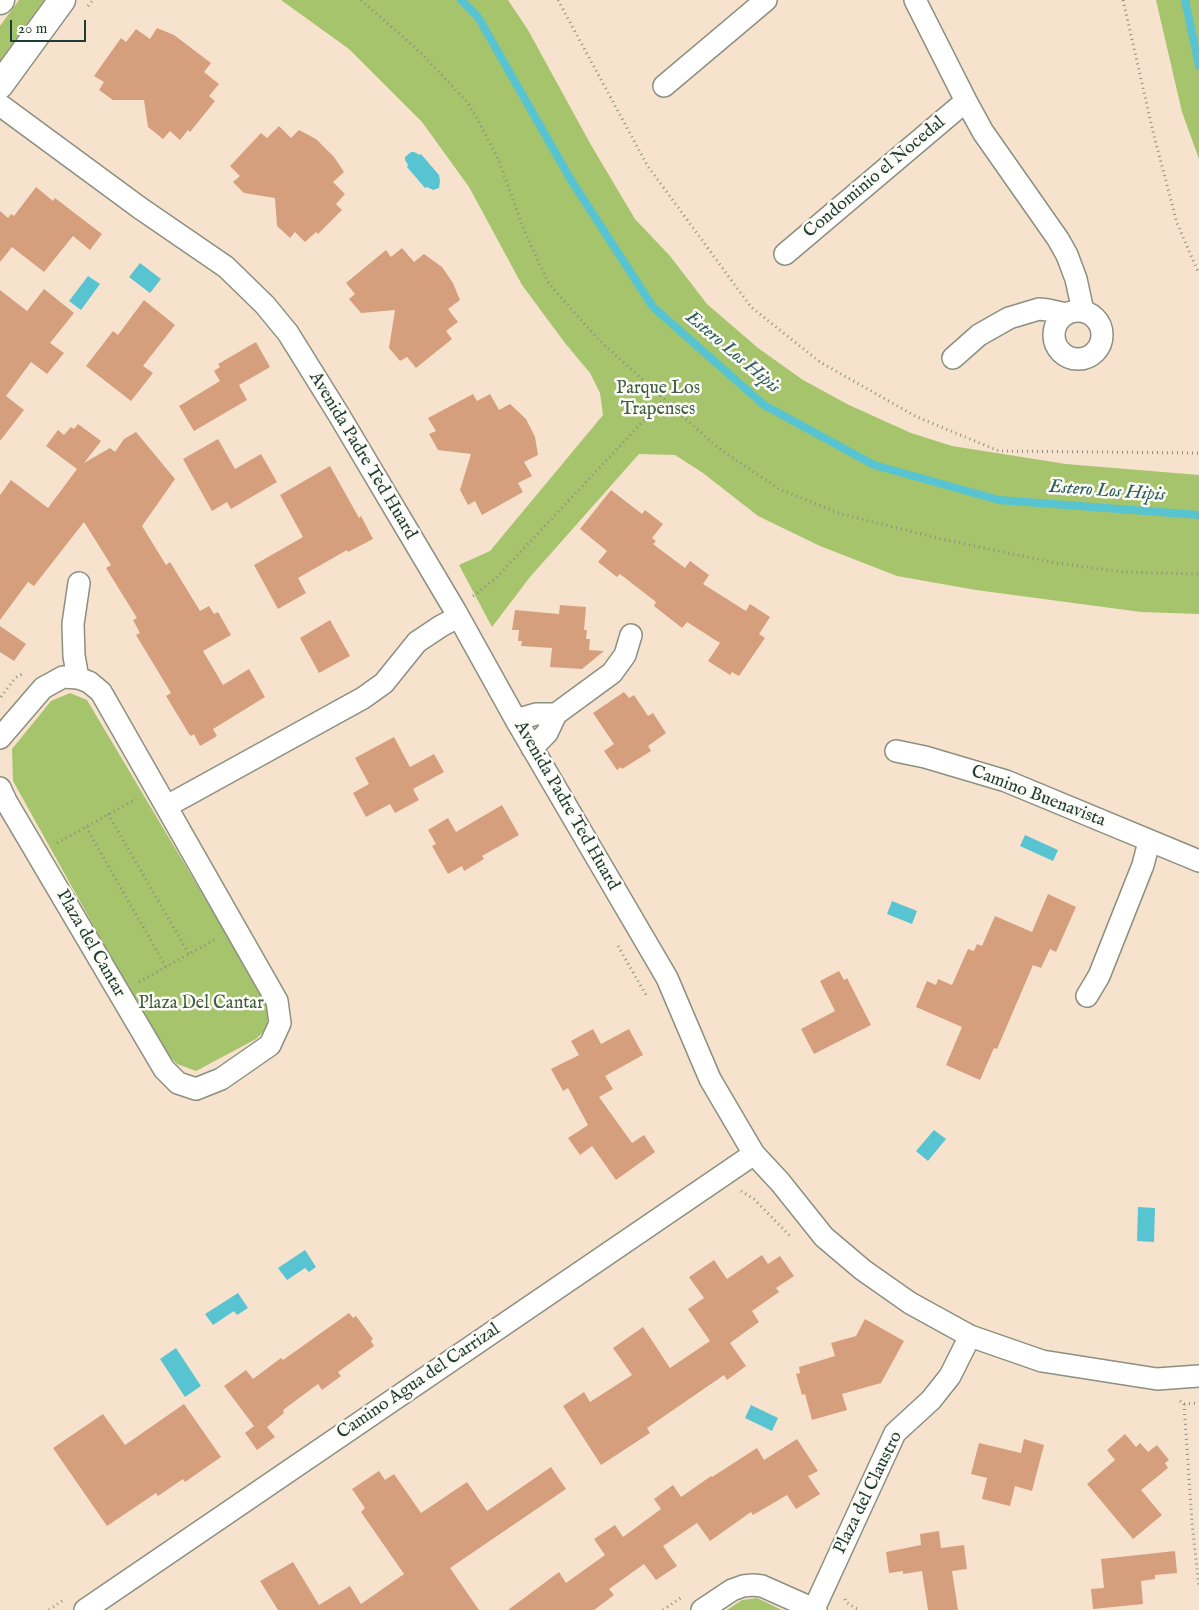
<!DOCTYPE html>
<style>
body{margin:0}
#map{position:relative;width:1199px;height:1610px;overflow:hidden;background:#f7e3cd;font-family:"IM FELL English",serif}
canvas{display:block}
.scale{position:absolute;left:10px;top:20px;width:76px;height:22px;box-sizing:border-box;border:2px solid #1f3d34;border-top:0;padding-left:6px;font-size:15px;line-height:18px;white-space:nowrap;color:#1f3d34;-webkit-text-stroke:4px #fdfcf7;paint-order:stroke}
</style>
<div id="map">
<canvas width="1199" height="1610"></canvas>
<div class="scale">20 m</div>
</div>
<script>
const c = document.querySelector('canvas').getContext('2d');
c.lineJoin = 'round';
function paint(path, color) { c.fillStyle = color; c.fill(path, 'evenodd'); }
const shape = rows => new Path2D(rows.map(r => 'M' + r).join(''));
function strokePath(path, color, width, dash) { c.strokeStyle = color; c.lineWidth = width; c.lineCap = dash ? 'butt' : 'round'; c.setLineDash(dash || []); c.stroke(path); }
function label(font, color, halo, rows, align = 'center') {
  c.font = font + ' "IM FELL English",serif'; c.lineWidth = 5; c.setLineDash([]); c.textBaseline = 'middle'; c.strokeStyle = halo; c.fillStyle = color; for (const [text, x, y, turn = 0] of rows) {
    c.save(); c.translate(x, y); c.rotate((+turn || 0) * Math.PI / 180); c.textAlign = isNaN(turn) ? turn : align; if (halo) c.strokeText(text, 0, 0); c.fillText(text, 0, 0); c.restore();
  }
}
paint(shape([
 [19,0,44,0,0,61,0,26],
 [281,0,508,0,528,30,591,145,635,219,670,256,707,304,758,348,803,380,849,405,911,433,952,446,1066,464,1199,475,1199,614,1141,612,976,590,897,576,820,546,758,516,703,473,675,455,639,454,530,577,492,627,459,565,490,551,603,415,600,393,590,373,565,343,522,285,469,187,422,122,349,49],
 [1156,0,1199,0,1199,159,1182,112],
 [70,693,87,700,266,1001,268,1018,266,1029,256,1039,196,1071,177,1064,161,1047,13,781,12,749,51,701],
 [757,1598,782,1610,727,1610,742,1600]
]), '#a5c46c');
paint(shape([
 [411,152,414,152,420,155,421,154,439,175,440,181,439,188,433,190,427,187,425,188,407,167,408,165,405,160,405,157],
 [140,263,161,279,150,293,129,277],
 [88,276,100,284,81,310,69,301],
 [1025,835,1058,850,1053,861,1020,846],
 [892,901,917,911,912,924,887,914],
 [934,1130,946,1139,928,1161,916,1151],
 [1138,1207,1155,1208,1154,1242,1137,1241],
 [305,1250,316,1267,309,1272,305,1268,287,1280,278,1268],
 [238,1293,248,1308,237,1315,234,1311,213,1325,205,1314],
 [176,1348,201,1386,185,1397,160,1359],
 [751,1405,778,1418,772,1431,745,1418]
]), '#58c4d2');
strokePath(shape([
 [461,0,478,17,571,180,653,307,764,405,874,465,999,500,1199,515],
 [1185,0,1199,66]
]), '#58c4d2', 8);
paint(shape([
 [157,28,174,35,211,63,204,72,219,84,209,96,215,101,190,132,188,130,180,140,170,131,163,139,148,127,144,100,113,100,99,90,104,82,94,76,121,38,126,42,136,29,150,39],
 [279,126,291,138,299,130,316,139,334,157,344,172,333,182,345,194,336,204,342,210,318,234,316,232,305,242,295,232,290,238,277,226,275,198,244,193,233,182,240,176,230,166,261,133,267,138],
 [36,187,53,201,55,198,102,234,90,250,73,236,44,272,12,247,0,262,0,211,8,218,11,214,14,216],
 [402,248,414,262,424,254,442,267,453,283,460,300,448,309,458,322,446,331,452,339,416,368,407,357,400,361,389,348,395,310,361,313,349,299,355,294,346,283,386,250,391,257],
 [44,289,74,313,50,343,64,353,47,374,31,362,6,396,24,410,0,441,0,290,27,311],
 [144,300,175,325,143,366,153,373,131,401,86,366,113,331,118,335],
 [256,342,270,367,239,385,247,400,194,431,179,406,220,381,214,371,220,367,218,364],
 [473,394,477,401,490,394,499,410,510,404,526,419,535,437,538,455,524,462,532,476,518,483,523,492,482,515,475,501,468,505,460,490,471,454,438,450,429,434,436,431,428,418],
 [78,424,101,441,84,463,110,448,115,452,124,439,136,432,175,479,142,526,166,565,170,562,200,611,209,606,214,614,218,612,231,635,203,651,223,685,249,669,265,697,213,729,217,736,200,746,194,734,191,736,189,734,166,696,171,693,136,635,140,633,133,620,137,618,106,568,111,565,84,522,34,586,28,582,0,620,0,495,11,480,48,508,77,469,46,446,58,430,64,435,71,427,74,429],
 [218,439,235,469,261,454,277,482,231,509,227,502,212,511,183,459],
 [330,466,359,518,361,516,373,539,348,552,347,550,298,578,306,593,278,609,254,565,303,537,280,495],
 [611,490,642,514,645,510,663,524,652,538,656,541,653,544,685,568,690,561,709,575,703,584,746,611,750,604,770,617,759,634,765,638,739,676,732,672,730,675,708,661,720,643,687,622,682,628,654,606,656,602,620,574,617,577,598,562,607,551,580,529],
 [560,605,586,607,584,630,587,630,586,639,590,639,589,650,604,651,582,669,550,667,552,648,521,646,522,641,518,641,519,630,512,630,515,610,559,614],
 [330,620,350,656,319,673,300,638],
 [0,626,26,644,14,661,0,652],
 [624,692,629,698,634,695,648,716,653,713,666,733,648,746,651,751,622,769,621,767,617,770,604,751,614,744,593,713],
 [394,737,410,767,434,754,444,772,413,789,419,800,395,813,390,804,366,817,353,793,369,784,355,758],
 [502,805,519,835,482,856,484,859,464,871,462,866,448,874,432,846,436,844,428,830,448,818,456,832],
 [1048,894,1076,907,1056,952,1050,949,1041,968,1033,965,997,1049,994,1048,980,1080,946,1065,962,1027,916,1007,927,981,936,985,938,979,952,985,968,949,974,951,977,944,982,946,995,916,1032,932],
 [839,971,844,980,847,978,871,1025,814,1054,801,1029,835,1011,820,981],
 [593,1029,601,1044,629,1029,643,1055,605,1076,613,1089,599,1097,632,1143,644,1135,655,1152,616,1180,592,1146,580,1155,568,1138,588,1125,568,1088,563,1091,551,1069,579,1055,571,1041],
 [762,1255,768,1264,780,1256,794,1276,776,1288,779,1292,752,1311,759,1322,730,1343,746,1366,727,1380,724,1375,647,1428,650,1433,601,1465,563,1406,584,1392,590,1402,632,1375,613,1348,643,1327,670,1368,710,1341,688,1309,704,1298,689,1277,714,1260,727,1279],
 [349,1313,353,1318,356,1316,373,1339,371,1341,374,1346,338,1372,341,1376,322,1390,318,1384,283,1410,284,1413,267,1427,275,1437,257,1450,245,1433,254,1426,224,1386,246,1370,253,1379,281,1358,283,1360],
 [865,1319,904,1341,881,1383,842,1394,847,1410,812,1420,805,1394,802,1395,796,1374,800,1373,799,1367,835,1356,831,1343,856,1336],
 [184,1404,221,1457,185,1482,183,1479,158,1496,156,1493,107,1526,53,1448,103,1414,125,1445],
 [1125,1434,1136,1447,1140,1443,1148,1452,1157,1445,1169,1460,1165,1463,1168,1468,1141,1490,1162,1515,1133,1539,1087,1484,1115,1460,1107,1450],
 [797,1439,818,1471,808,1476,820,1494,796,1509,787,1495,753,1515,751,1512,710,1541,697,1523,663,1546,677,1566,656,1580,644,1564,609,1589,614,1595,594,1610,508,1610,559,1572,566,1583,605,1555,594,1539,615,1525,623,1537,661,1509,654,1499,673,1485,681,1497,711,1476,712,1477,757,1448,764,1460],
 [1024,1439,1044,1445,1032,1491,1015,1486,1010,1506,982,1499,987,1478,971,1474,979,1443,1021,1453],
 [551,1467,566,1489,450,1568,479,1610,278,1610,260,1581,293,1562,319,1605,350,1586,361,1604,404,1574,361,1512,365,1508,352,1489,379,1471,385,1480,394,1474,421,1513,467,1482,487,1511],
 [939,1531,941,1548,964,1545,967,1569,952,1571,958,1610,928,1610,922,1571,903,1574,903,1571,889,1573,886,1552,921,1545,920,1534],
 [1175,1551,1177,1573,1155,1575,1155,1579,1141,1581,1143,1604,1093,1609,1091,1589,1104,1588,1101,1559]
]), '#d59f7d');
const minor = shape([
 [915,0,966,101,983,132,1058,239,1067,255,1076,279,1083,311],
 [664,86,766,0],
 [0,105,140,208,226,267,265,305,288,333,339,415,456,612,516,720,667,978,710,1079,754,1154,780,1182,824,1237,863,1270,910,1303,970,1336,1042,1361,1157,1379,1199,1376],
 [785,254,966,101],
 '1054 335a24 24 0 1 1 48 0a24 24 0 1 1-48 0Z',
 [953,358,979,335,1009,318,1039,309,1048,310,1066,314],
 [78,678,74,656,73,624,79,583],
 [516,720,536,714,556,714],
 [0,738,43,688,63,677,78,678,89,682,101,692,277,1001,280,1023,270,1045,221,1079,196,1089,178,1083,164,1069,6,801,0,788],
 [532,748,547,733,556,714,612,673,625,655,631,635],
 [896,751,925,757,1006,781,1199,861],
 [167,806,363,698,384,683,417,642,441,626,458,617],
 [1087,996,1099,976,1143,865,1149,842],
 [814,1609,895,1433,931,1400,950,1376,970,1336],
 [85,1610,754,1154],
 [702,1610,732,1590,743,1586,753,1585,762,1586,816,1610]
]);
const tertiary = shape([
 [0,1,1,0],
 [0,85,62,0]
]);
strokePath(minor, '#8b9080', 24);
strokePath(tertiary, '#8b9080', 29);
strokePath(shape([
 [361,0,420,52,467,102,479,122,499,161,524,230,548,282,564,301,599,340,717,447,779,489,841,514,941,539,1056,563,1122,572,1199,574],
 [558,0,647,165,751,307,820,362,917,417,999,451,1199,453],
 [1123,0,1154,136,1177,223,1199,274],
 [88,6,93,0],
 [473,596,495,579,664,399],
 [1,697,15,678,22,674],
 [108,814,189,954],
 [86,827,166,967],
 [57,843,136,799],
 [618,946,646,995],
 [139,982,216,939],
 [741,1191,754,1199,791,1237],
 [1180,1401,1184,1404,1192,1523,1199,1588],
 [1184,1404,1199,1403],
 [845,1599,846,1602,855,1608,860,1610],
 [49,1610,63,1600],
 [663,1610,682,1597]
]), '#8b9080', 3, [1, 4]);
strokePath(minor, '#fff', 21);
strokePath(tertiary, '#fff', 26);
label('18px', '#1f3d34', '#fdfcf7', [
 ["Condominio el Nocedal",875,178,-40],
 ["Avenida Padre Ted Huard",362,456,59],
 ["Camino Buenavista",1038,797,21],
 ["Avenida Padre Ted Huard",566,806,60],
 ["Plaza del Cantar",90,944,60],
 ["Camino Agua del Carrizal",419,1382,-34],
 ["Plaza del Claustro",869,1493,-64]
]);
label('18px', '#405f42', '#fdfcf7', [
 ["Parque Los",658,389],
 ["Trapenses",658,410],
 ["Plaza Del Cantar",201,1004]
]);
label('italic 19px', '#2d5f5c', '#fdfcf7', [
 ["Estero Los Hipis",732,353,40],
 ["Estero Los Hipis",1107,492,4]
]);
</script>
